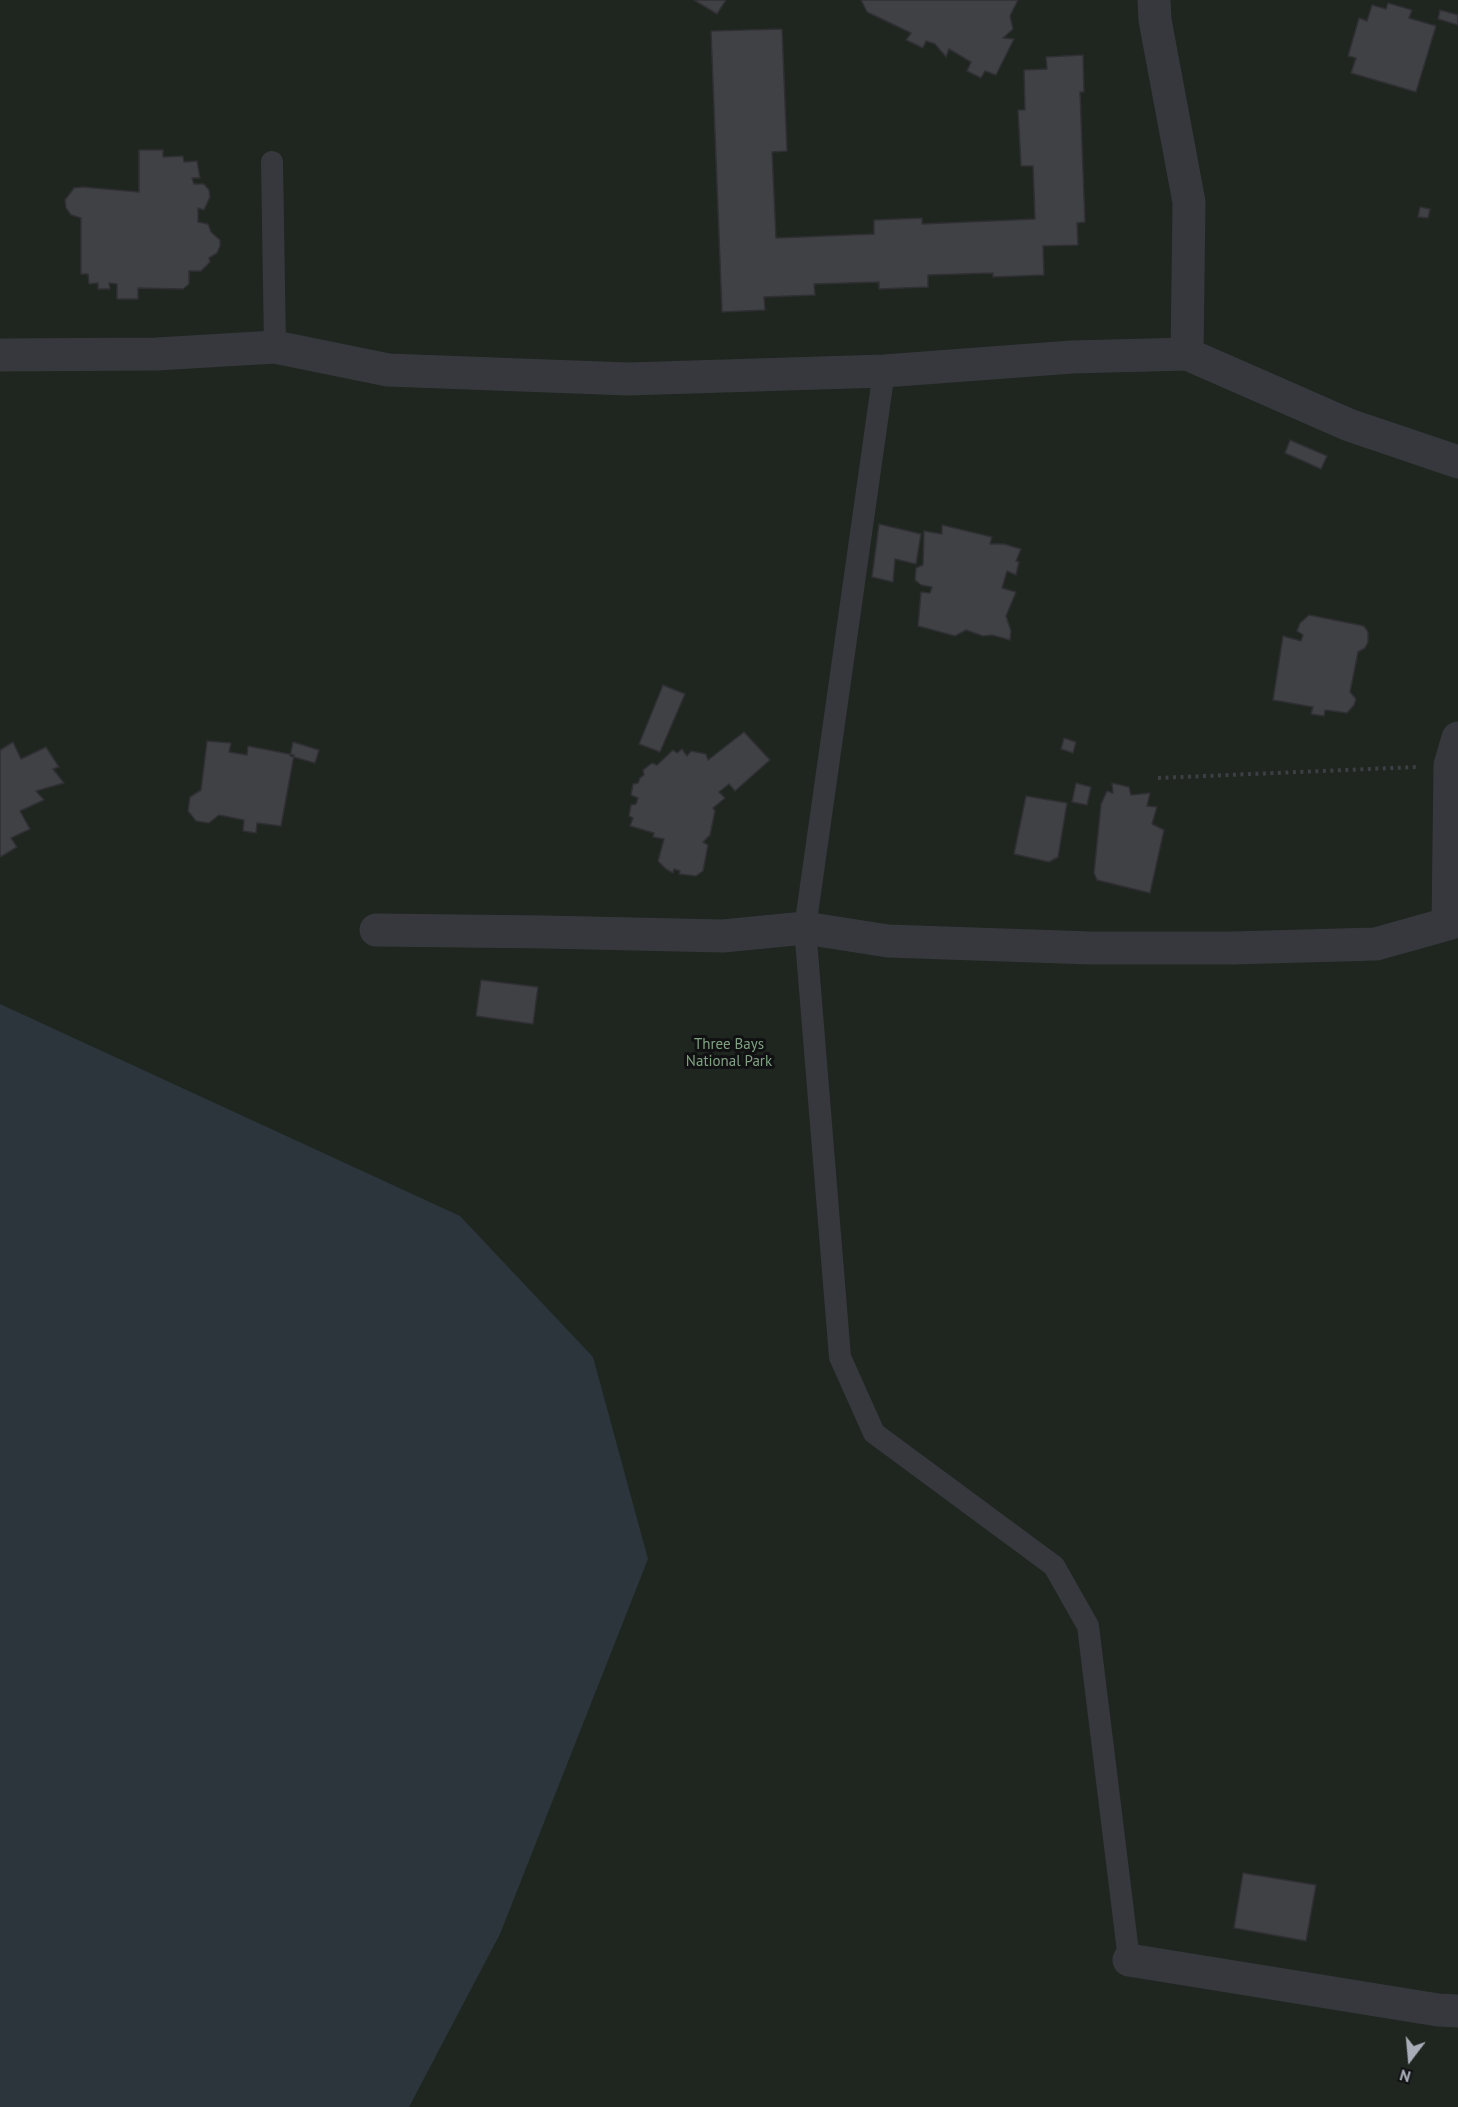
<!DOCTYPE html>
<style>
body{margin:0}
#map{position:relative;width:1458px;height:2107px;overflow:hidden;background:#161618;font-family:"PT Sans",sans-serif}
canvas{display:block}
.north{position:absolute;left:1380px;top:2029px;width:60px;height:60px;-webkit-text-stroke:4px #111113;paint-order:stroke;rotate:196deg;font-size:16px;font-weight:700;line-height:24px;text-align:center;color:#a8adb8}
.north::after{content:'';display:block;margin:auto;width:21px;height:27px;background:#a8adb8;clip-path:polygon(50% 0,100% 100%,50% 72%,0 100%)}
</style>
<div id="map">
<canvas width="1458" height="2107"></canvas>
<div class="north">N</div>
</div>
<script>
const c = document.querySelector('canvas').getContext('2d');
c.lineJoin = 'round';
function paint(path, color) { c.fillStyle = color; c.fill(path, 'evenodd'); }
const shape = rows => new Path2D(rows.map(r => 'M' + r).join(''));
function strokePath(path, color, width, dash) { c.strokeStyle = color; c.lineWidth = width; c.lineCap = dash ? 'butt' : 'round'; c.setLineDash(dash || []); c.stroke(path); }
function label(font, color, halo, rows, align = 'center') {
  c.font = font + ' "PT Sans",sans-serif'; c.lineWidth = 6; c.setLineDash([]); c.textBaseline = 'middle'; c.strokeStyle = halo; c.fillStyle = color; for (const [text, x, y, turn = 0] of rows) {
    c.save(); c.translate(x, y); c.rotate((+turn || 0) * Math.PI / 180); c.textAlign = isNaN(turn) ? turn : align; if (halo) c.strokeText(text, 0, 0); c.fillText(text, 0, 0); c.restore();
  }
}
paint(shape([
 [0,0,1458,0,1458,2107,0,2107]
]), '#1e261f');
paint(shape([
 [0,1004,460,1216,593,1357,648,1559,500,1934,409,2107,0,2107]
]), '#2c353c');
const building = shape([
 [694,0,726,0,717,14,694,0],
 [861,0,1018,0,1010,16,1013,29,1003,38,1014,39,996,75,985,71,981,78,967,71,971,62,949,49,946,57,935,44,926,41,923,48,906,40,911,33,867,12,861,0],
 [1388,3,1412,10,1409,18,1436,26,1416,92,1351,73,1356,58,1348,56,1359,18,1367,21,1372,5,1386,9,1388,3],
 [1440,10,1458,15,1458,25,1438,19,1440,10],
 [782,29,787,151,772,152,776,238,874,234,874,220,922,218,922,224,1035,219,1033,166,1021,166,1018,110,1025,110,1024,70,1047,69,1046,57,1083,55,1084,92,1080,92,1085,222,1077,223,1078,245,1043,246,1044,275,993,277,993,273,928,275,928,287,879,289,879,282,814,284,815,295,764,297,765,310,722,312,711,31,782,29],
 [139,150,163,150,163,157,183,156,184,162,197,161,200,178,192,178,194,184,204,184,209,190,210,197,204,210,198,208,198,222,208,224,211,232,220,240,220,246,217,253,209,258,210,262,201,271,189,271,189,284,183,289,138,288,138,299,117,299,117,284,109,283,110,289,98,289,98,283,89,284,88,274,81,274,81,218,71,215,66,208,65,200,74,188,83,187,139,192,139,150],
 [1420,207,1430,209,1428,218,1418,217,1420,207],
 [1290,440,1327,456,1321,469,1285,453,1290,440],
 [879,524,921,534,916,564,895,559,893,582,872,577,879,524],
 [942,525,992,537,990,544,1004,544,1021,549,1016,561,1019,562,1016,575,1007,571,1002,588,1016,592,1006,616,1011,631,1010,640,992,635,983,636,966,630,955,636,918,626,921,592,930,593,932,587,921,585,915,580,916,568,923,565,924,531,942,534,942,525],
 [1309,615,1364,626,1368,632,1368,642,1365,648,1358,652,1350,692,1356,699,1354,705,1347,713,1325,710,1324,716,1311,714,1313,707,1273,700,1283,636,1301,641,1303,635,1297,631,1300,623,1309,615],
 [663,685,685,694,660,752,639,744,663,685],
 [744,732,770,760,735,791,729,784,719,792,725,798,713,808,715,811,710,835,703,842,708,845,703,871,696,876,679,874,680,871,674,869,673,873,666,869,658,861,664,839,653,837,654,833,630,826,633,818,629,816,631,805,636,804,638,798,631,795,633,784,638,783,640,778,644,775,643,770,652,763,657,765,673,750,677,753,682,749,687,756,691,751,706,754,708,760,744,732],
 [1064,738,1076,742,1073,753,1061,749,1064,738],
 [207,741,231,743,229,752,247,755,248,746,294,755,281,826,257,823,256,833,243,831,244,820,219,815,209,823,196,821,188,811,190,797,201,790,207,741],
 [13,742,21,759,46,747,59,767,53,769,64,783,36,791,44,800,20,811,30,829,11,838,17,847,0,857,0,750,13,742],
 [293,742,319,750,315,763,290,756,293,742],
 [1076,783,1091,787,1087,805,1072,802,1076,783],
 [1112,783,1129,787,1131,795,1150,793,1147,806,1157,807,1152,824,1164,830,1150,893,1097,880,1094,873,1101,804,1107,791,1113,793,1112,783],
 [1026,796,1067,803,1058,857,1049,862,1014,854,1026,796],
 [481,980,538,987,533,1024,476,1016,481,980],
 [1243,1873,1316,1885,1306,1941,1234,1928,1243,1873]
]);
paint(building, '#404145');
strokePath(building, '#303034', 1.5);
strokePath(shape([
 [1158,778,1416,767]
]), '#3d3f44', 4, [3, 4.5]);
strokePath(shape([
 [272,162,275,347],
 [884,371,805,928,840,1357,874,1433,1054,1566,1088,1626,1129,1960]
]), '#37383d', 22);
strokePath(shape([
 [1154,0,1155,20,1189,202,1187,354],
 [0,355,157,354,275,347,388,370,628,379,884,371,1072,357,1187,354,1349,425,1458,462],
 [1448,924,1450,765,1458,738],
 [376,930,545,932,723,936,805,928,888,941,1091,948,1232,948,1376,944,1458,921],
 [1129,1960,1438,2010,1458,2011]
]), '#37383d', 33);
label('15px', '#7fa381', '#111113', [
 ["Three Bays",729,1045],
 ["National Park",729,1062]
]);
</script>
